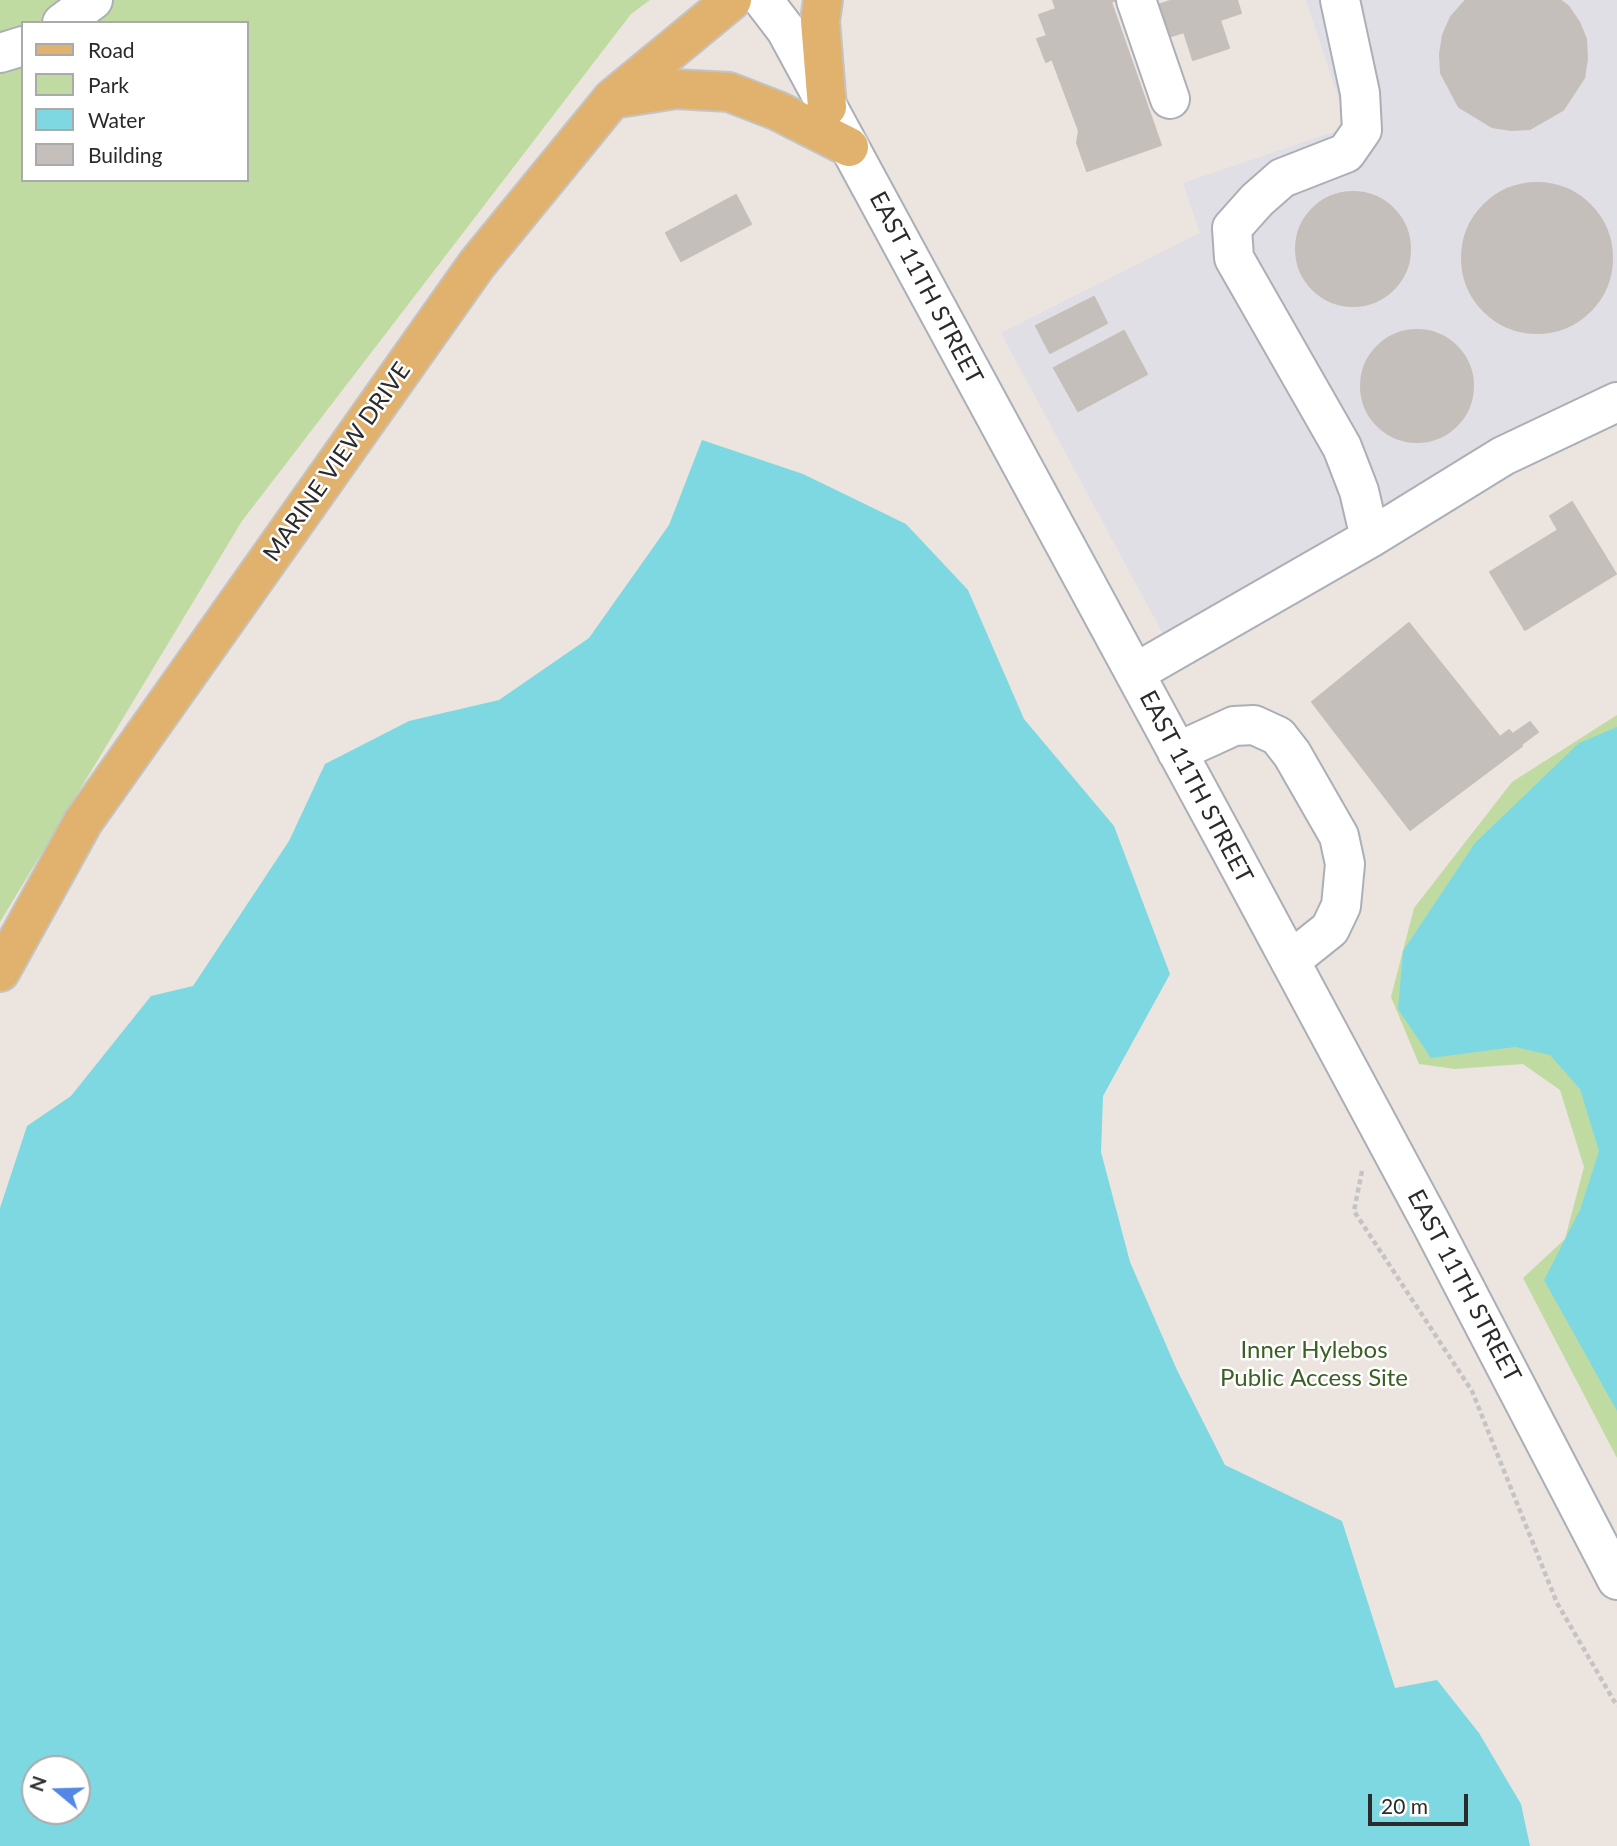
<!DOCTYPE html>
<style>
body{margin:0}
#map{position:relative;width:1617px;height:1846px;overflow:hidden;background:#ebe4df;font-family:Lato,sans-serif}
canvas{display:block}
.legend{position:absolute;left:21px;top:21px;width:228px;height:161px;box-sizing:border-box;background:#fff;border:2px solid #aaa;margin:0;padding:9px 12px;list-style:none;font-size:21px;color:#2b2b2b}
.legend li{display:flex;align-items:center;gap:14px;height:35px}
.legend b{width:35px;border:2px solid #aaa}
.north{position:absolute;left:21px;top:1755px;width:70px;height:70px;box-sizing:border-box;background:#fff;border:2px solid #aaa;border-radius:50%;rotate:289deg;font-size:19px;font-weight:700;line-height:28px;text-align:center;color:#2b2b2b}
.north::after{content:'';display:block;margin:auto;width:24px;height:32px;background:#5287e5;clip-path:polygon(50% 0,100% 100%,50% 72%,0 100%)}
.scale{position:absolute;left:1368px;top:1794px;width:100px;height:32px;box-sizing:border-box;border:4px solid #2b2b2b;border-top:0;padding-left:9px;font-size:21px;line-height:24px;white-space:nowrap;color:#2b2b2b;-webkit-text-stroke:5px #fff;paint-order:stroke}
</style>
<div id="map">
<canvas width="1617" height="1846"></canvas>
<ul class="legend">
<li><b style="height:9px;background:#e1b26e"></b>Road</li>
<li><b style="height:19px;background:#c0dba2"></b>Park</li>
<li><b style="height:19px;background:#7ed8e1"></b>Water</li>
<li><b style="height:19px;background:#c4bfba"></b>Building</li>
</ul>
<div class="north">N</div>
<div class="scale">20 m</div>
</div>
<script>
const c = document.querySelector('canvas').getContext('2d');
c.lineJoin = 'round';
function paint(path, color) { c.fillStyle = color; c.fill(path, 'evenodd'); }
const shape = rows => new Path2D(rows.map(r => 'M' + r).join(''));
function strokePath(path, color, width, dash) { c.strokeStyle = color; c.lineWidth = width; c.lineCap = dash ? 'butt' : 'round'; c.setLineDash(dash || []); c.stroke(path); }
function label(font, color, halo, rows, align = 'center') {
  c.font = font + ' Lato,sans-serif'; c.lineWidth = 5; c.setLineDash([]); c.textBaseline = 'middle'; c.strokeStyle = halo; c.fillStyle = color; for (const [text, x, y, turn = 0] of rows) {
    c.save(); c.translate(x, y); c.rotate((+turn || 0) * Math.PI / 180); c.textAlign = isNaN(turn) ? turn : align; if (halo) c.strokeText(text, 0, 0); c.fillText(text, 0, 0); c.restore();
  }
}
paint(shape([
 [1306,0,1617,0,1617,419,1554,440,1175,656,1001,333,1200,233,1183,183,1348,127]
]), '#dfdfe5');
paint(shape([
 [0,0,650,0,631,14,242,521,0,922],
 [23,23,247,23,247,180,23,180],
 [1617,715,1617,1458,1523,1278,1565,1239,1584,1167,1560,1090,1523,1064,1455,1069,1419,1064,1391,997,1414,908,1512,782]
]), '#c0dba2');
paint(shape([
 [702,440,803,474,906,524,968,590,1024,719,1114,826,1170,974,1103,1096,1101,1152,1130,1262,1177,1370,1225,1465,1342,1521,1395,1688,1437,1680,1479,1733,1521,1804,1530,1846,0,1846,0,1208,27,1126,71,1096,151,996,193,986,289,841,325,764,409,721,499,700,589,638,669,525],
 [35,1769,77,1769,77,1811,35,1811],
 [1617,727,1617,1411,1544,1280,1580,1210,1599,1151,1580,1089,1550,1055,1515,1047,1431,1058,1398,1009,1403,951,1475,843,1579,743]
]), '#7ed8e1');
const building = shape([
 [1053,0,1116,0,1111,2,1161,145,1087,171,1077,143,1079,131,1052,59,1046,62,1037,39,1047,36,1039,15,1056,9,1053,0],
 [1173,0,1237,0,1241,13,1220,20,1229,48,1193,60,1184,32,1165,38,1155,6,1173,0],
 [1466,0,1560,0,1568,6,1579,22,1586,39,1587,59,1584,78,1563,110,1530,129,1511,130,1492,127,1459,107,1441,73,1440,54,1443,35,1451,17,1466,0],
 '1462 258a75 75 0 1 1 150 0a75 75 0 1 1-150 0Z',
 '1296 249a57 57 0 1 1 114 0a57 57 0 1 1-114 0Z',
 [736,195,751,224,681,261,666,233,736,195],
 [1094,297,1107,323,1050,353,1036,326,1094,297],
 '1361 386a56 56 0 1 1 112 0a56 56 0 1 1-112 0Z',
 [1124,331,1147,374,1078,411,1054,368,1124,331],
 [1572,502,1616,574,1525,630,1490,572,1558,530,1550,516,1572,502],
 [1409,623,1500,737,1509,730,1522,746,1410,830,1312,702,1409,623],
 [1530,722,1538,732,1522,744,1514,733,1530,722]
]);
paint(building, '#c4bfba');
strokePath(building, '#c6bfb9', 2);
const minor = shape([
 [763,0,786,30,1230,849,1432,1225,1617,1580],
 [1136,0,1170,99],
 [1340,0,1360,93,1362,130,1346,153,1282,178,1257,200,1232,228,1234,258,1342,447,1359,491,1370,538],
 [62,23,93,0],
 [0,53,23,46],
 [1135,673,1370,538,1503,456,1617,402],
 [1177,752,1234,726,1254,725,1278,736,1292,754,1339,836,1345,864,1341,906,1330,929,1290,961]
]);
const major = shape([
 [823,0,820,21,827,107],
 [612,99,676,89,729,92,778,111,849,147],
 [0,972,83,822,477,264,612,99,732,0]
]);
strokePath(minor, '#abafb6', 42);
strokePath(major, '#c4c4c4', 42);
strokePath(shape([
 [1362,1171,1354,1211,1472,1391,1557,1603,1617,1706]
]), '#c4c4c4', 4.5, [5, 3.5]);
strokePath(minor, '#fff', 38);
strokePath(major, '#e1b26e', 38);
label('24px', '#2b2b2b', '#fff', [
 ["EAST 11TH STREET",926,288,62],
 ["MARINE VIEW DRIVE",337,462,-55],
 ["EAST 11TH STREET",1196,787,62],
 ["EAST 11TH STREET",1464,1286,62]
]);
label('24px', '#3a6023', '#fff', [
 ["Inner Hylebos",1314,1350],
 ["Public Access Site",1314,1378]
]);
</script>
